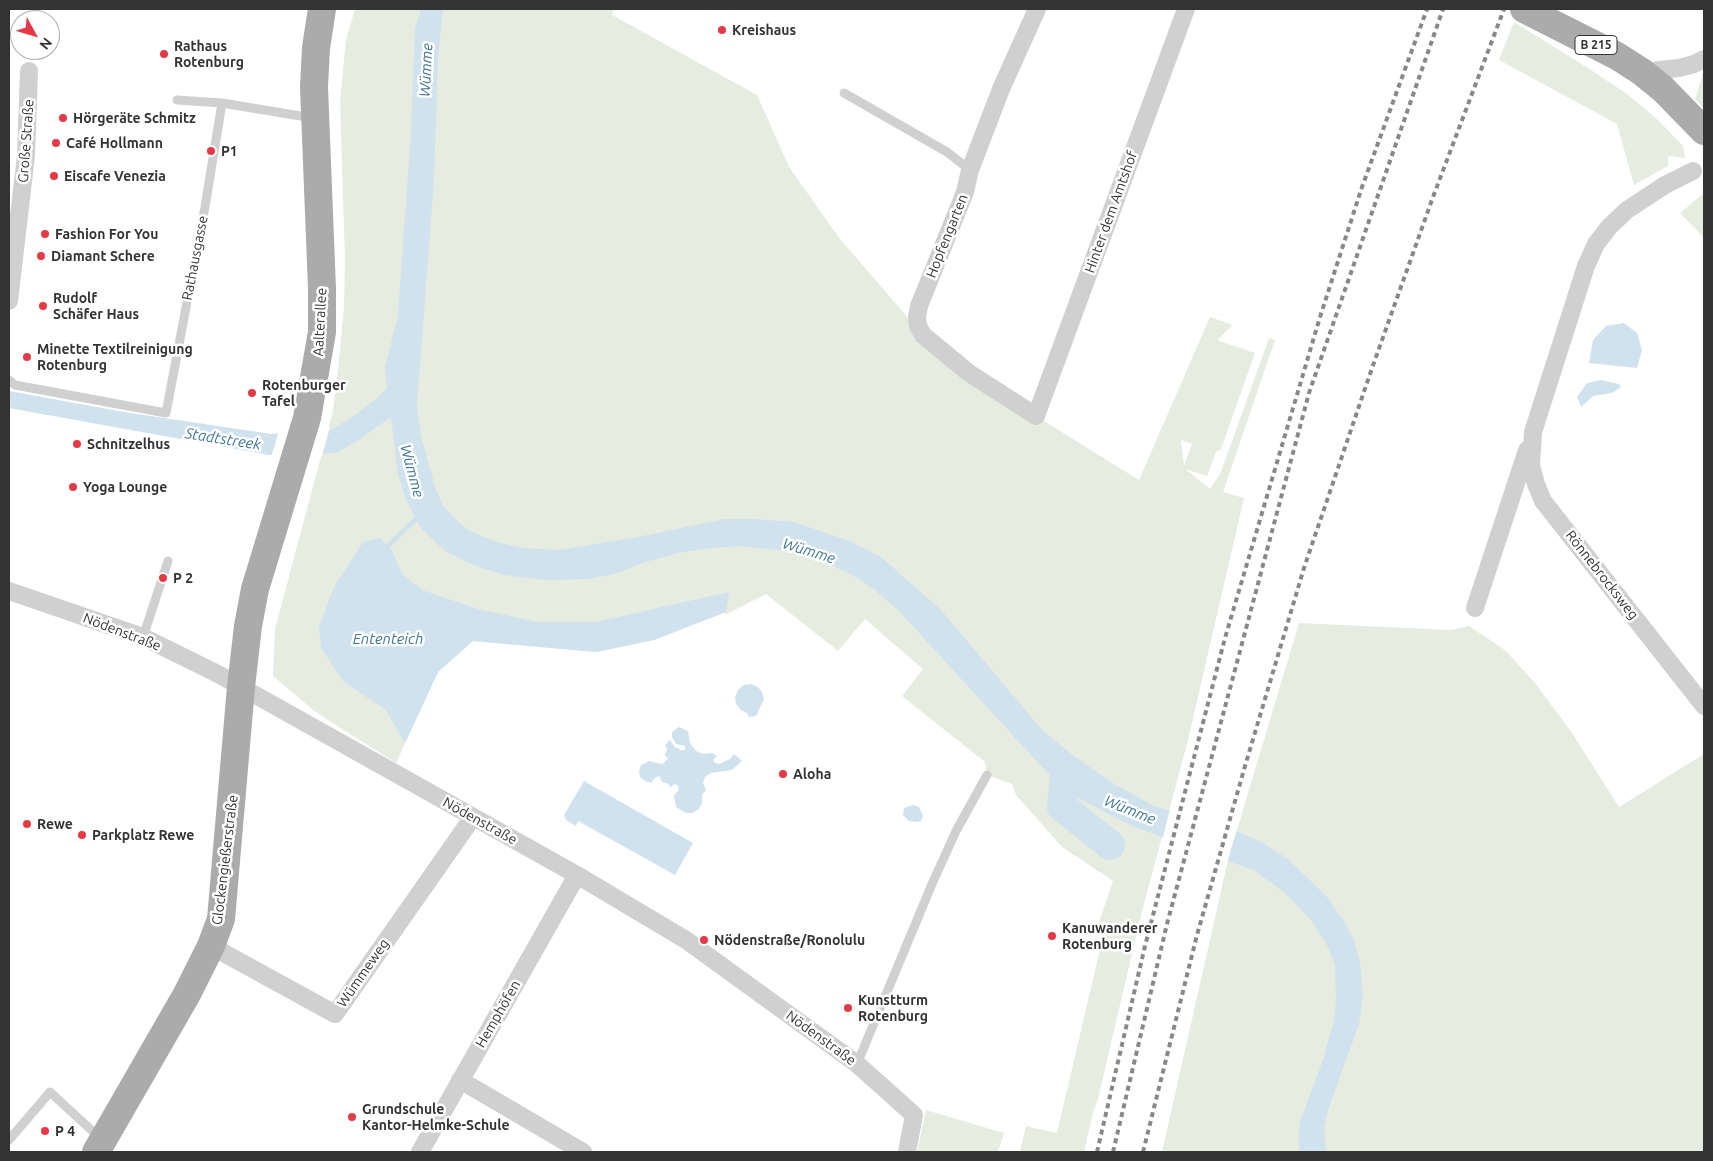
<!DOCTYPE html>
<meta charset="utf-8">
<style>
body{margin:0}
#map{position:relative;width:1713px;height:1161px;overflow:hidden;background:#fff;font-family:Ubuntu,sans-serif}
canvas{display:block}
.frame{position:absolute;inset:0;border:10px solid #333;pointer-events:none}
.north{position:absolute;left:10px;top:10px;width:50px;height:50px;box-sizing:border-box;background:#fff;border:1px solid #adadad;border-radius:50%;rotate:129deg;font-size:14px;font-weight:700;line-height:20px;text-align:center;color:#333}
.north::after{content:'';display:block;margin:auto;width:18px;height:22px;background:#e63946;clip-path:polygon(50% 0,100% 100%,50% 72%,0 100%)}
</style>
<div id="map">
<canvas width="1713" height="1161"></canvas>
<div class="frame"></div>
<div class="north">N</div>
</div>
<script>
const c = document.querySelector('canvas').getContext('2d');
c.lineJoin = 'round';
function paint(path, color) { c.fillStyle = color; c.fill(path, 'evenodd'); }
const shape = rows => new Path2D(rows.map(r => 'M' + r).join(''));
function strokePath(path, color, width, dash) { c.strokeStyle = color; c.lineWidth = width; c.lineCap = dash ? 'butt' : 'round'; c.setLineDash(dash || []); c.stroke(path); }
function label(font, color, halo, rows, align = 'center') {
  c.font = font + ' Ubuntu,sans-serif'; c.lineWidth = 5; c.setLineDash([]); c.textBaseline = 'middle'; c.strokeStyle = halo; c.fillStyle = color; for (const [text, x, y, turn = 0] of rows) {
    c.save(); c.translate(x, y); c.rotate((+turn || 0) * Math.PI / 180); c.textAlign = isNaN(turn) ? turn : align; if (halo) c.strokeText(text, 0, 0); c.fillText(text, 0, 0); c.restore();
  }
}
paint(shape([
 [355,9,614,9,612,15,757,95,789,167,840,239,923,335,1036,416,1139,480,1210,317,1233,325,1217,340,1255,353,1221,449,1216,452,1207,476,1185,469,1210,489,1221,472,1269,338,1275,340,1223,492,1244,498,1187,744,1141,915,1098,1099,1093,1113,1084,1152,1020,1152,1026,1126,1057,1133,1105,928,1098,925,1113,881,1062,847,1016,795,1012,784,987,775,985,762,902,696,923,669,865,619,838,651,766,594,725,615,725,612,654,640,596,652,473,641,438,672,396,763,314,711,273,676,275,629,328,430,333,410,338,370,344,307,345,259,340,101,346,40],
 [1181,440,1192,444,1184,466],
 [1514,22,1588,68,1627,94,1658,120,1683,146,1685,158,1668,156,1668,166,1634,185,1617,124,1499,60],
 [1704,70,1704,109,1695,99],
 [1704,193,1704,238,1680,213],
 [1299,623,1451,630,1469,626,1505,650,1535,683,1572,733,1619,807,1704,754,1704,1152,1162,1152,1228,860],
 [926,1110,1004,1133,998,1152,917,1152]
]), '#e6ecdf');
paint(shape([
 [421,9,443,9,438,57,434,180,417,406,421,436,435,487,442,504,455,519,468,530,496,542,524,548,559,550,638,537,725,519,753,519,794,522,849,541,881,557,941,610,1043,731,1075,757,1116,785,1154,806,1237,831,1263,843,1289,860,1327,897,1344,921,1354,940,1360,963,1363,996,1359,1024,1329,1107,1324,1130,1326,1152,1300,1152,1298,1140,1300,1122,1323,1060,1334,1020,1336,1001,1335,964,1326,943,1311,920,1284,892,1253,870,1132,826,1080,799,1052,777,1030,754,899,611,875,590,858,578,833,566,807,556,788,551,740,546,711,548,678,553,645,562,617,573,590,579,546,580,504,575,473,565,445,551,420,527,405,497,398,474,391,417,357,441,336,453,269,455,9,408,9,391,124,412,271,434,332,429,348,420,376,399,387,388,385,368,398,315,411,132,415,29],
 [1624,323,1637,333,1642,350,1637,368,1589,363,1593,340,1606,326],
 [1601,380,1619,384,1621,387,1612,393,1593,396,1581,407,1577,397,1587,383],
 [380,538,392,550,402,574,422,590,478,609,537,622,596,622,729,592,726,612,654,640,596,652,473,641,438,672,405,743,386,710,343,681,321,648,319,627,334,587,363,542],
 [751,684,758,687,762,692,764,699,756,716,749,717,747,713,741,710,736,704,735,697,738,690,744,685],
 [679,727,688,731,690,743,696,751,703,754,712,753,717,756,713,760,715,763,719,764,730,759,734,754,742,761,732,770,711,773,705,777,703,783,706,790,702,795,702,803,699,809,693,813,686,813,676,807,674,796,679,789,677,785,674,784,671,787,667,783,662,782,659,776,655,778,651,783,645,781,640,777,639,771,641,765,649,761,662,764,668,759,665,755,667,749,665,745,670,740,675,747,681,750,685,750,685,746,676,744,672,737,672,732],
 [584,781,693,843,675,875,578,821,576,826,566,820,564,815],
 [913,805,919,807,923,816,921,821,917,822,909,821,903,815,904,808]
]), '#cfe2ee');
paint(shape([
 [330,427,322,456,271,457,279,431],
 [1170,809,1237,829,1227,863,1162,841]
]), '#fff');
strokePath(shape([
 [388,546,420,515]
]), '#cfe2ee', 5);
strokePath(shape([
 [1065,774,1062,807,1110,845]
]), '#cfe2ee', 30);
strokePath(shape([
 [844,93,947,152,970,170],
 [177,100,222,103,313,118],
 [9,380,15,385,166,413,205,207,222,103],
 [143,637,168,561],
 [857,1064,932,884,956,831,987,775],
 [9,1140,50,1092,100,1138]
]), '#d0d0d0', 9);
strokePath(shape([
 [1037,9,1001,89,970,170,965,192,919,306,917,317,918,326,923,335,969,373,1036,416,1186,9],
 [1642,72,1679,68,1694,64,1704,59],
 [1693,171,1665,185,1627,210,1609,227,1596,244,1586,266,1533,432,1531,465,1536,484,1543,501,1704,706],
 [9,301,26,156,29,71],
 [9,591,143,637,218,674,577,875,686,940,857,1064,914,1115,907,1152],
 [1475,608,1527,450],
 [211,946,335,1014,473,817],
 [460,1080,583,1152],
 [420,1152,577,875]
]), '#d0d0d0', 18);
strokePath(shape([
 [1524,9,1617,56,1642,72,1663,89,1704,131],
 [96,1152,187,994,211,946,221,919,241,687,248,626,255,589,307,418,322,332,322,289,314,87,316,48,322,9]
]), '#ababab', 28);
strokePath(shape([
 [1097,1152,1145,946,1225,638,1320,317,1362,187,1427,9],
 [1113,1152,1167,924,1309,393,1443,9],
 [1143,1152,1197,935,1245,766,1304,568,1371,371,1433,197,1504,9]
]), '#888', 4, [5, 4]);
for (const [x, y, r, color] of [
 [722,30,5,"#e63946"],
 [164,54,5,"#e63946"],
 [63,118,5,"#e63946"],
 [56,143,5,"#e63946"],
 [211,151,5,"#e63946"],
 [54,176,5,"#e63946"],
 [45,234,5,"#e63946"],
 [41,256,5,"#e63946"],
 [43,306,5,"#e63946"],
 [27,357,5,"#e63946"],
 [252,393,5,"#e63946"],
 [77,444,5,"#e63946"],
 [73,487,5,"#e63946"],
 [163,578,5,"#e63946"],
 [783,774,5,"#e63946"],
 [27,824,5,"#e63946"],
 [82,835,5,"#e63946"],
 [1052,936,5,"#e63946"],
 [704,940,5,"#e63946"],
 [848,1008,5,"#e63946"],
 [352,1117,5,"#e63946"],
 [45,1131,5,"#e63946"]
]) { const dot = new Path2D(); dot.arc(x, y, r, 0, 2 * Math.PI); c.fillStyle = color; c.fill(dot); strokePath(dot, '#fff', 2); }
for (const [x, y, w] of [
 [1596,45,42]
]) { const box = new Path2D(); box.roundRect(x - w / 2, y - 9.5, w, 19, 4); c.fillStyle = '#fff'; c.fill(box); strokePath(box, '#333', 1); }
label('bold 12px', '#333', null, [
 ["B 215",1596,45]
]);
label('bold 14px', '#333', '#fff', [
 ["Kreishaus",732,30],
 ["Rathaus",174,46],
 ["Rotenburg",174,62],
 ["Hörgeräte Schmitz",73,118],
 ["Café Hollmann",66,143],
 ["P1",221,151],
 ["Eiscafe Venezia",64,176],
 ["Fashion For You",55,234],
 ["Diamant Schere",51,256],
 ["Rudolf",53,298],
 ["Schäfer Haus",53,314],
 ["Minette Textilreinigung",37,349],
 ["Rotenburg",37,365],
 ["Rotenburger",262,385],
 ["Tafel",262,401],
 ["Schnitzelhus",87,444],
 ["Yoga Lounge",83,487],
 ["P 2",173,578],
 ["Aloha",793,774],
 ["Rewe",37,824],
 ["Parkplatz Rewe",92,835],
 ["Kanuwanderer",1062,928],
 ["Rotenburg",1062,944],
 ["Nödenstraße/Ronolulu",714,940],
 ["Kunstturm",858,1000],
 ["Rotenburg",858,1016],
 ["Grundschule",362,1109],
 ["Kantor-Helmke-Schule",362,1125],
 ["P 4",55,1131]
], 'left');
label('14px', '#333', '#fff', [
 ["Große Straße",26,141,-86],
 ["Hinter dem Amtshof",1111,212,-70],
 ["Hopfengarten",947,236,-68],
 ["Rathausgasse",195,258,-79],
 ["Aalterallee",320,322,-87],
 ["Rönnebrocksweg",1602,575,52],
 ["Nödenstraße",122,632,21],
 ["Nödenstraße",480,821,29],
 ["Glockengießerstraße",225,860,-83],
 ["Wümmeweg",363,973,-55],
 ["Hemphöfen",498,1014,-60],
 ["Nödenstraße",821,1038,36]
]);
label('italic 15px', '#3f7597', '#fff', [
 ["Wümme",426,70,-87],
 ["Stadtstreek",223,439,9],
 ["Wümme",412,471,75],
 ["Wümme",809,551,17],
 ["Ententeich",388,639],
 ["Wümme",1130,810,22]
]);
</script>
